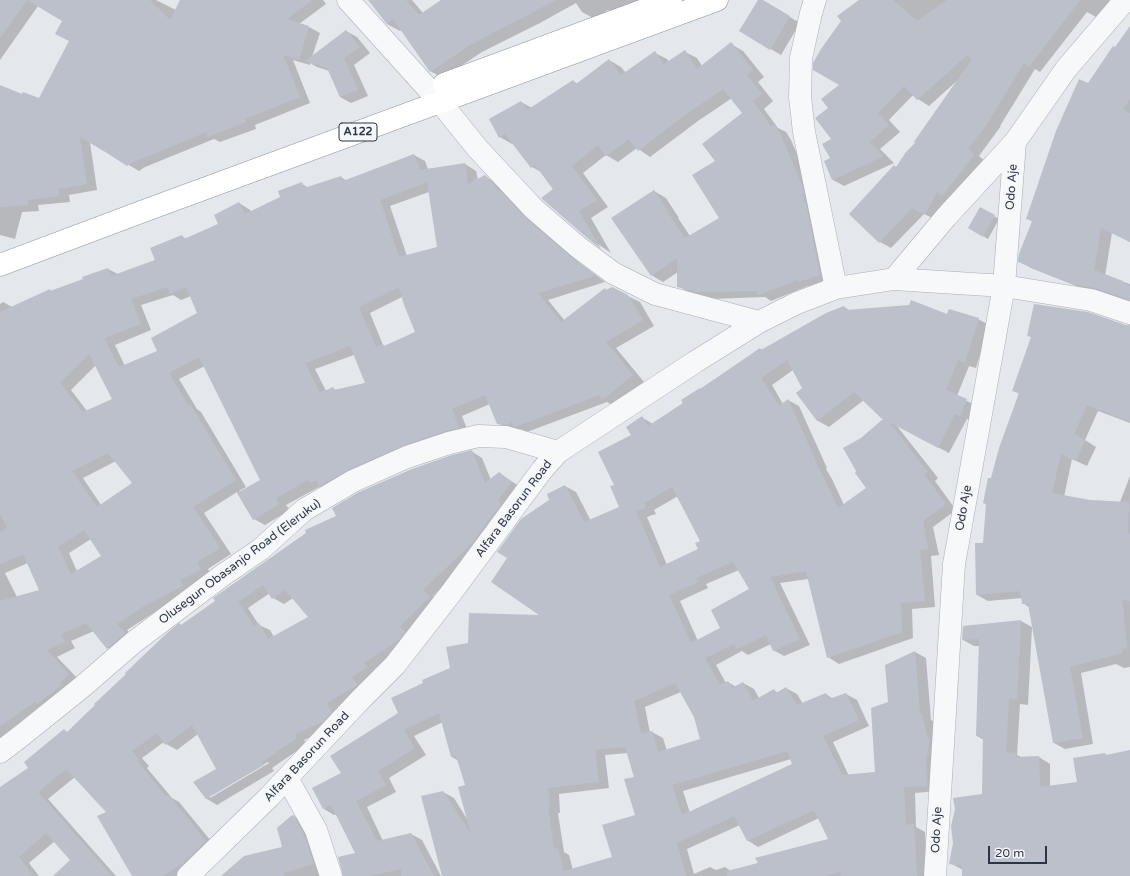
<!DOCTYPE html>
<style>
body{margin:0}
#map{position:relative;width:1130px;height:876px;overflow:hidden;background:#e4e7ec;font-family:"Varela Round",sans-serif}
canvas{display:block}
.scale{position:absolute;left:988px;top:846px;width:59px;height:18px;box-sizing:border-box;border:2px solid #2b3445;border-top:0;padding-left:5px;font-size:12px;line-height:14px;white-space:nowrap;color:#2b3445;-webkit-text-stroke:3px #f4f6f9;paint-order:stroke}
</style>
<div id="map">
<canvas width="1130" height="876"></canvas>
<div class="scale">20 m</div>
</div>
<script>
const c = document.querySelector('canvas').getContext('2d');
c.lineJoin = 'round';
function paint(path, color) { c.fillStyle = color; c.fill(path, 'evenodd'); }
const shape = rows => new Path2D(rows.map(r => 'M' + r).join(''));
function strokePath(path, color, width, dash) { c.strokeStyle = color; c.lineWidth = width; c.lineCap = dash ? 'butt' : 'round'; c.setLineDash(dash || []); c.stroke(path); }
function label(font, color, halo, rows, align = 'center') {
  c.font = font + ' "Varela Round",sans-serif'; c.lineWidth = 3; c.setLineDash([]); c.textBaseline = 'middle'; c.strokeStyle = halo; c.fillStyle = color; for (const [text, x, y, turn = 0] of rows) {
    c.save(); c.translate(x, y); c.rotate((+turn || 0) * Math.PI / 180); c.textAlign = isNaN(turn) ? turn : align; if (halo) c.strokeText(text, 0, 0); c.fillText(text, 0, 0); c.restore();
  }
}
paint(shape([
 [0,0,156,0,192,18,207,0,323,0,326,4,299,24,309,27,320,33,312,57,346,31,357,37,370,53,354,65,368,96,351,103,340,97,329,71,317,67,310,63,310,65,293,60,310,103,255,125,256,129,220,142,214,139,145,167,139,171,90,142,97,190,69,195,70,202,38,205,39,211,22,212,15,239,0,235,0,86,23,96,40,99,70,41,56,34,63,21,38,6,0,60],
 [369,0,412,0,423,13,445,0,641,0,618,16,608,10,595,19,582,12,576,3,540,23,482,52,443,78,430,71,401,30,400,31,387,24],
 [759,0,761,0,800,23,781,55,740,31],
 [861,0,1110,0,1096,17,1087,12,1040,72,1035,69,1000,126,1001,126,979,156,985,161,953,201,948,198,937,220,924,214,891,248,880,242,896,168,916,143,915,142,958,81,958,80,929,106,918,99,913,95,889,120,900,132,880,149,894,163,844,186,833,180,825,162,831,159,832,140,829,108,841,85],
 [1130,28,1130,242,1112,233,1105,276,1130,284,1130,302,1089,291,1031,268,1019,261,1033,222,1027,218,1089,84],
 [731,44,743,51,764,77,758,82,773,101,764,109,778,128,786,132,791,140,814,192,832,281,811,288,808,286,771,301,765,297,710,299,690,293,678,286,678,272,663,282,651,275,654,191,666,198,679,218,678,218,690,236,720,219,716,161,744,113,732,98,698,121,650,157,637,148,618,162,606,155,583,173,608,207,591,218,611,253,586,236,541,172,532,167,513,143,512,144,500,137,521,102,532,108,573,81,578,84,609,60,621,67,626,73,655,53,667,59,669,62,685,52,697,58,702,66],
 [414,155,425,161,428,169,465,164,476,171,478,180,485,176,496,183,537,226,581,264,605,282,548,300,565,321,607,291,628,296,640,302,654,326,616,348,644,382,614,406,607,402,527,432,521,429,518,430,509,430,498,423,490,404,462,416,469,434,322,489,319,487,286,505,290,510,265,525,254,519,237,492,204,513,231,554,208,569,211,576,127,630,135,640,119,654,108,648,94,631,71,641,75,648,57,657,80,681,0,739,0,304,3,302,12,307,50,290,52,292,84,280,83,278,108,269,118,274,157,261,182,236,186,239,220,224,239,203,250,210,251,212,281,198,302,184,309,188,341,177,347,181],
 [429,192,438,248,407,256,390,206],
 [173,295,181,300,191,296,199,313,159,351,125,366,115,345,151,330,141,305],
 [402,297,416,333,385,346,383,345,370,313],
 [354,355,366,383,336,390,333,388,326,391,315,369],
 [96,365,113,400,87,411,71,390],
 [205,366,262,481,240,492,239,491,246,487,201,412,197,409,179,379],
 [116,461,133,483,101,505,83,478],
 [91,539,102,556,77,571,69,553],
 [28,563,41,591,17,597,5,573],
 [980,208,999,219,988,239,969,228],
 [844,307,851,311,948,316,978,319,989,325,976,368,969,366,957,396,977,406,971,421,967,419,949,453,897,426,938,478,935,481,956,510,933,527,939,555,931,556,935,607,912,609,913,638,839,664,828,657,808,579,780,583,810,645,784,656,773,650,771,644,748,655,742,651,716,665,726,683,728,682,736,687,743,683,754,689,759,698,774,690,778,693,786,688,797,694,803,704,826,694,833,699,846,694,857,700,869,726,833,742,849,776,876,773,889,702,886,666,915,652,926,658,931,720,933,721,938,743,938,791,915,793,916,827,925,832,927,876,443,876,443,792,454,798,467,819,466,786,459,761,452,757,443,722,414,736,426,755,389,778,396,792,367,807,383,841,411,834,422,840,441,876,344,876,356,854,337,814,334,815,324,809,342,774,399,713,425,683,451,669,469,644,542,616,551,500,565,486,576,492,591,521,620,508,616,485,633,436,643,418,653,424,684,403,700,390,760,349,763,350],
 [793,370,803,389,797,393,818,421,829,427,864,400,885,419,862,439,867,488,844,505,832,479,826,469,827,468,799,406,788,400,783,404,772,385],
 [678,496,701,542,699,550,667,565,647,517,656,514,654,510],
 [739,570,751,590,722,629,698,641,680,601,708,588,706,584],
 [681,692,695,717,702,740,667,751,663,738,652,732,650,733,645,707],
 [628,753,635,777,636,816,613,858,573,870,569,855,564,852,558,813,560,813,559,794,609,788,605,755],
 [791,759,793,764,690,813,683,791],
 [819,818,830,840,759,863,731,871,725,867,716,870,710,867,694,874,687,849,740,825,747,840,758,847],
 [1130,329,1130,423,1098,411,1085,440,1096,447,1087,466,1072,459,1064,497,1089,501,1120,502,1130,476,1130,667,1124,668,1116,664,1081,673,1093,744,1065,749,1054,743,1030,608,1023,603,1022,598,988,601,977,595,992,479,1019,394,1013,390],
 [471,451,482,458,491,480,499,473,522,488,483,549,433,596,440,604,409,646,374,669,377,673,334,726,304,740,307,744,272,768,274,771,217,805,207,799,194,782,217,769,198,734,177,750,166,744,164,742,142,758,149,766,147,768,172,798,179,802,216,847,182,876,133,876,107,812,75,777,48,799,116,876,54,876,72,860,55,841,29,863,39,876,6,876,0,871,0,789,30,768,181,626],
 [270,593,273,598,284,604,293,598,309,617,274,637,270,630,259,625,248,608],
 [268,762,269,763,210,798,210,796],
 [1021,621,1032,627,1028,705,1020,704,1017,755,1023,758,1039,757,1050,764,1050,786,1078,783,1105,754,1109,756,1130,751,1130,876,963,876,963,870,950,863,983,795,984,740,977,736,980,646,974,646,963,640,964,627],
 [293,816,305,823,326,876,222,876,284,848]
]), '#0003');
paint(shape([
 [0,0,27,0,0,38],
 [27,0,150,0,170,20,180,0,312,0,287,19,309,26,299,60,283,55,300,97,245,119,246,122,208,137,206,132,134,162,127,166,107,153,80,137,87,184,59,189,59,196,28,200,28,205,0,207,0,85,22,94,23,92,39,98,69,41,55,34,62,21],
 [368,0,406,0,419,15,441,0,556,0,470,45,430,72,393,19,387,24],
 [758,0,763,0,790,16,770,50,739,31],
 [859,0,893,0,917,21,947,0,1080,0,1029,67,1024,63,990,119,991,119,968,149,975,154,942,196,937,192,925,215,912,208,879,243,849,214,894,165,896,167,906,152,917,141,913,143,972,59,967,55,917,100,904,86,878,113,889,125,870,142,884,156,832,180,824,161,830,158,822,144,831,139,815,118,828,108,821,99,839,85,813,70,813,63,821,49,841,21,837,16],
 [1130,26,1130,99,1123,109,1130,113,1130,242,1101,228,1094,270,1123,281,1123,283,1130,286,1130,300,1095,288,1077,285,1018,262,1019,254,1032,221,1026,219,1056,131,1079,79,1088,83,1113,46,1115,47],
 [346,30,360,47,344,58,358,90,340,97,327,68,305,61],
 [731,42,753,70,747,75,762,94,753,101,771,126,774,124,780,133,802,185,804,193,802,194,807,208,820,275,798,282,797,280,758,295,757,291,697,292,677,287,677,258,651,276,611,218,654,190,668,211,667,211,685,238,719,218,692,175,715,161,702,144,742,113,723,89,686,114,638,151,629,139,606,156,598,145,572,166,597,200,579,211,601,249,586,237,541,198,553,189,535,165,531,168,505,134,499,138,489,119,521,101,527,110,573,80,576,84,609,59,621,75,655,51,664,64,685,50,697,69],
 [414,154,420,170,465,163,468,184,485,175,494,184,498,191,499,190,526,218,570,256,595,276,538,293,561,322,605,288,606,290,612,287,628,295,643,320,606,342,633,375,602,400,599,395,515,427,513,426,512,422,507,425,497,424,485,395,452,409,459,428,445,431,402,446,348,470,319,486,316,480,310,483,308,480,276,498,279,504,253,520,237,493,260,480,199,357,169,373,188,405,190,404,236,480,193,507,220,548,197,562,201,570,180,580,183,586,144,606,117,624,125,633,107,649,86,623,61,634,65,642,47,650,69,674,60,683,62,685,37,704,35,702,0,726,0,601,39,590,23,554,0,564,0,532,7,528,0,513,0,312,50,289,50,291,83,279,82,277,108,268,111,276,155,260,150,248,182,235,184,239,218,224,214,215,239,202,245,214,280,197,278,191,302,182,304,188,341,176,343,181],
 [427,182,437,247,399,257,380,200],
 [167,287,170,294,186,287,197,313,151,338,157,351,119,367,104,338,141,324,131,299],
 [399,287,404,305,415,332,384,346,383,344,376,347,359,307],
 [350,346,365,383,334,390,333,387,320,393,305,363],
 [89,354,112,399,83,412,60,383],
 [108,453,132,483,97,507,72,471],
 [84,530,101,556,71,574,58,547],
 [980,207,995,215,983,237,968,228],
 [911,300,947,314,949,309,979,318,965,362,958,360,946,390,967,399,960,416,955,414,938,448,889,422,928,472,924,474,946,504,923,521,928,549,920,550,925,601,901,603,902,632,827,658,806,571,770,577,800,639,773,651,766,635,737,649,734,644,705,658,720,685,728,681,732,688,743,682,753,701,774,689,776,693,786,687,797,705,826,693,829,699,846,693,859,720,823,736,842,775,875,772,871,708,888,702,885,665,915,651,920,714,922,713,927,737,930,738,926,761,927,786,904,787,906,825,914,824,917,876,841,876,840,872,826,876,727,876,727,871,758,863,755,858,828,839,814,810,747,841,734,816,677,843,686,876,442,876,421,796,443,791,471,834,458,787,465,785,456,756,451,757,439,713,404,730,415,748,378,771,386,785,356,801,377,841,411,833,434,876,401,876,401,869,369,876,343,876,338,857,355,853,331,805,323,809,312,788,341,773,330,756,398,713,391,698,423,683,422,680,450,668,446,647,468,643,469,613,539,615,491,582,507,558,497,552,521,519,549,500,547,494,565,485,584,522,619,507,610,486,614,485,598,452,631,435,626,427,642,416,648,426,683,403,681,400,700,388,700,389,760,348,761,350,826,313,844,306,846,310,909,305],
 [787,360,802,388,796,393,817,421,854,392,881,418,883,419,861,438,843,448,856,471,855,473,866,488,838,508,821,472,815,462,816,461,788,399,779,406,761,378],
 [672,487,700,541,695,543,698,549,660,567,636,511,646,508,644,503],
 [733,562,749,589,711,610,720,628,691,643,669,595,698,582,696,578],
 [675,683,694,717,700,739,658,752,652,731,641,734,634,701],
 [625,747,634,777,624,779,635,815,602,825,612,857,564,871,558,848,554,849,548,807,550,807,548,788,599,782,595,750],
 [787,751,792,764,682,815,672,785],
 [1034,304,1088,312,1126,325,1130,325,1130,422,1087,405,1074,434,1085,440,1076,461,1061,454,1052,493,1090,500,1129,502,1128,533,1130,534,1130,601,1122,600,1127,648,1122,649,1122,653,1070,667,1083,738,1053,743,1028,604,1022,604,1020,591,976,595,975,543,983,543,986,504,983,503,988,478,991,478,999,448,1019,393,1012,391,1031,337,1027,336],
 [472,450,485,483,499,472,512,482,498,500,501,504,472,543,423,590,430,597,400,626,405,632,399,640,364,663,367,667,352,677,357,685,327,703,332,712,324,721,295,734,297,738,262,762,264,765,206,799,193,782,216,769,192,725,165,745,157,733,132,751,139,760,137,761,166,796,169,795,206,841,182,864,162,876,132,876,97,816,106,812,66,769,38,792,112,876,53,876,70,860,46,833,19,857,33,876,0,876,0,787,28,768,24,762,64,729,67,732,95,705,94,704,126,674,125,673,166,634,179,623,181,625,215,601,213,598,306,533,305,530,336,516,332,508,359,492,412,469,452,455],
 [263,585,272,599,285,590,308,617,268,639,259,623,254,626,238,602],
 [1021,620,1017,699,1009,698,1006,752,1016,753,1016,757,1039,756,1040,787,1077,782,1073,758,1105,753,1106,755,1130,750,1130,876,962,876,962,866,949,864,953,843,951,826,955,809,953,798,982,794,983,737,976,736,979,639,962,640,963,626],
 [294,815,304,835,314,864,284,873,284,876,221,876,244,856,282,847,277,828,291,816]
]), '#bbc0ca');
const minor = shape([
 [348,0,440,102,478,149,534,209,578,247,613,273,655,294,759,322],
 [815,0,811,13,801,58,800,97,804,132,836,288],
 [894,279,946,217,1015,142],
 [0,752,21,736,82,687,134,642,223,575,261,549,304,510,353,481,407,457,449,443,478,436,506,437,558,452],
 [287,778,316,830,331,876],
 [188,876,269,797,361,699,395,665,451,593,542,470,558,452,695,362,759,322,797,303,836,288,894,279,1004,286,1091,300,1130,313],
 [935,876,954,564,1004,286,1015,142,1066,69,1120,6,1127,0]
]);
const highway = shape([
 [444,84,671,0],
 [0,265,141,212,717,0]
]);
strokePath(minor, '#a9aeb7', 23);
strokePath(highway, '#8b94a3', 23);
strokePath(minor, '#f7f8fa', 22);
strokePath(highway, '#fff', 22);
for (const [x, y, w] of [
 [358,132,38]
]) { const box = new Path2D(); box.roundRect(x - w / 2, y - 9, w, 18, 3); c.fillStyle = '#f4f6f9'; c.fill(box); strokePath(box, '#2b3445', 1); }
label('bold 11px', '#2b3445', null, [
 ["A122",358,132]
]);
label('12px', '#2b3445', '#f4f6f9', [
 ["Odo Aje",1012,187,-86],
 ["Odo Aje",964,508,-80],
 ["Alfara Basorun Road",514,509,-53],
 ["Olusegun Obasanjo Road (Eleruku)",240,562,-37],
 ["Alfara Basorun Road",307,757,-47],
 ["Odo Aje",937,830,-87]
]);
</script>
